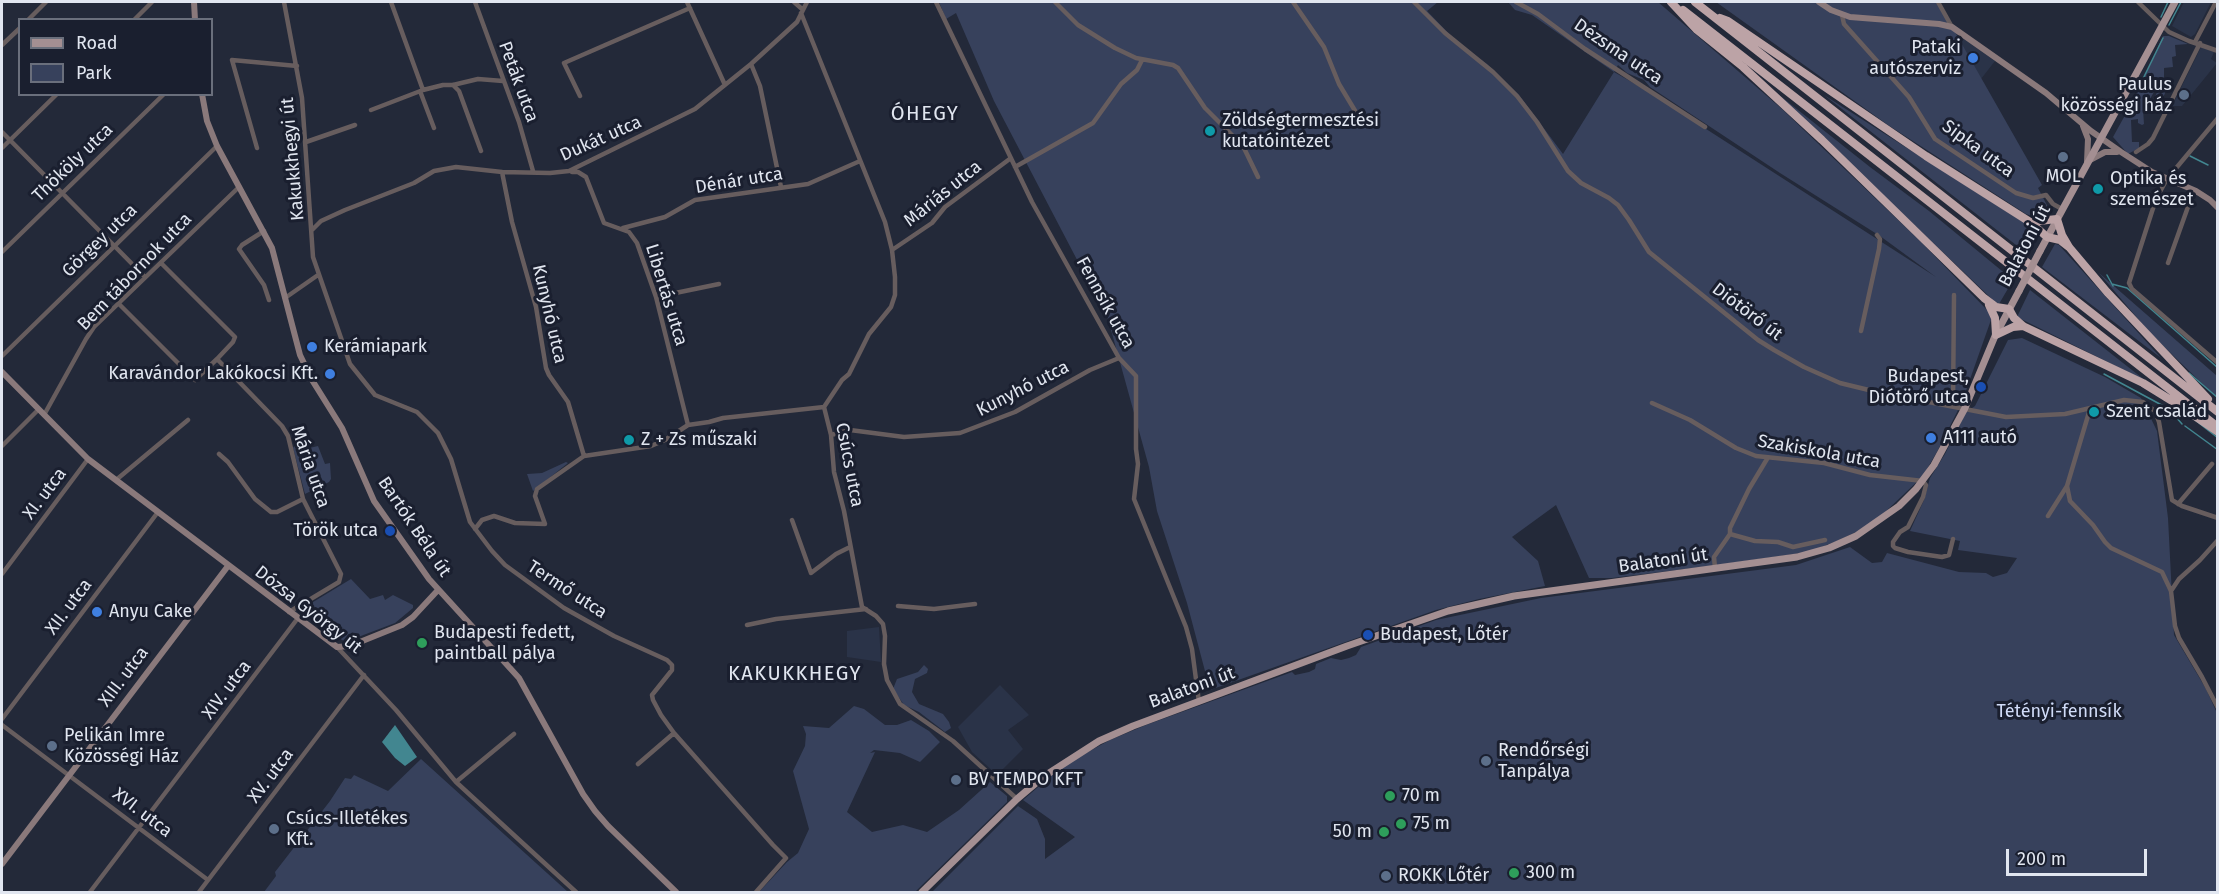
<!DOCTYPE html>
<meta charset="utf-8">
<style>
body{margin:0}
#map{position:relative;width:2219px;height:894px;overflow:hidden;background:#232939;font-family:"Fira Sans",sans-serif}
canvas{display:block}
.frame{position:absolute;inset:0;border:3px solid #e1e6f0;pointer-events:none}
.legend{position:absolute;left:18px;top:18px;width:195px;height:78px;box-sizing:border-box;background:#1a1f2f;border:2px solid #6a6f7c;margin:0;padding:8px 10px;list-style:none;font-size:18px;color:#e1e6f0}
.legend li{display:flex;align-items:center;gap:12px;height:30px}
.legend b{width:30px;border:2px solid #6a6f7c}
.scale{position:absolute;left:2006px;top:849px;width:141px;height:27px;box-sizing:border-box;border:3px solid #e1e6f0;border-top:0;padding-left:8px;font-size:18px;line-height:21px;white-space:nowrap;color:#e1e6f0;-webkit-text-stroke:4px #1a1f2f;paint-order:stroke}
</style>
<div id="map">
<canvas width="2219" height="894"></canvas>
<div class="frame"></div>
<ul class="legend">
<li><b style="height:8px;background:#a48f92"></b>Road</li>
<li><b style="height:16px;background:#37415c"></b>Park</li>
</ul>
<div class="scale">200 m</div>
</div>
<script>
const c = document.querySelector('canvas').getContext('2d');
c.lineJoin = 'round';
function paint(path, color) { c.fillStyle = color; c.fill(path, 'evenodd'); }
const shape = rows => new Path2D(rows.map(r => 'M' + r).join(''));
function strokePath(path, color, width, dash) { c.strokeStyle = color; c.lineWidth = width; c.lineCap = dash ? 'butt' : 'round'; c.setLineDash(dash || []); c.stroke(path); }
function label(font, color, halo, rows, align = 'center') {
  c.font = font + ' "Fira Sans",sans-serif'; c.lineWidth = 6; c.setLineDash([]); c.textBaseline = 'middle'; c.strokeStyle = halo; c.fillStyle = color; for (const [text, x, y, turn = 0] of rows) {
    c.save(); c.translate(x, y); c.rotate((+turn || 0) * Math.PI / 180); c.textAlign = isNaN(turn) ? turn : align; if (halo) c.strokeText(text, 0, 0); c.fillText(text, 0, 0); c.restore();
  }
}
paint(shape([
 [2184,2,2211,2,2195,34,2191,37,2172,26],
 [1964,39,1995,61,1981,79,1960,43],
 [2201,47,2214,52,2211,59,2217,63,2182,106,2172,106],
 [879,627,881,662,847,657,847,631],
 [1000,685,1029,715,1008,730,1023,749,997,775,972,752,958,727]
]), '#2a3348');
paint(shape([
 [939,2,1438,2,1427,11,1457,42,1487,64,1519,95,1563,154,1614,72,1532,15,1515,10,1508,2,1658,2,1782,109,1922,243,1988,311,1992,317,1962,402,1938,450,1923,476,1882,515,1858,531,1837,541,1808,552,1710,566,1612,578,1589,578,1556,505,1512,537,1538,561,1545,586,1479,599,1436,610,1210,690,1187,603,1157,511,1149,467,1108,319,994,101,956,13,946,19],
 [1618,65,1627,73,1644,80,1650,87,1780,173,1880,236,1936,277,1644,89,1614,72],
 [1716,2,1938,2,2042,185,2038,188,2050,211,2041,216,2035,217,2026,214,2009,203,1888,125],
 [2163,36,2169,36,2188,44,2175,45,2176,56,2172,57,2173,67,2164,68,2164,78,2171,78,2172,83,2170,85,2159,83,2150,99,2155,101,2153,100,2160,87,2167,88,2161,103,2163,108,2143,109,2144,124,2142,125,2138,123,2138,119,2131,120,2132,142,2139,142,2139,148,2128,154,2113,137,2134,99],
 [1774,91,1870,167,1929,211,2013,280,1999,304,1994,301],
 [1824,95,2029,226,2036,233,2025,252],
 [2055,244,2059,245,2161,358,2042,267],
 [2099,273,2217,376,2217,398,2150,333],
 [2030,290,2146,381,2017,317],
 [2022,338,2105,377,2141,398,2157,431,2168,518,2174,635,2206,689,2217,713,2217,892,932,892,1018,806,1037,819,1045,839,1045,859,1075,837,1023,800,1058,770,1086,753,1110,740,1146,725,1292,672,1295,675,1309,672,1315,669,1316,664,1331,658,1341,660,1349,658,1356,655,1361,647,1436,620,1541,598,1796,565,1850,547,1872,563,1882,562,1887,553,1959,572,1986,573,1993,577,2007,573,2017,558,1958,550,1960,541,1910,531,1924,500,1930,478,1945,454,1966,412,1975,406,2008,340],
 [295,445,301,450,318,446,325,464,330,463,331,479,329,482,305,494,293,448],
 [566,462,568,463,533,491,527,474,542,473],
 [351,579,370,599,383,595,385,600,393,595,413,605,413,608,395,623,345,642,300,610],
 [924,665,928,669,927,673,915,679,912,692,919,704,943,714,949,722,951,728,945,732,919,712,904,705,893,689,897,679,918,672],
 [854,706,864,709,885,725,897,725,911,720,929,731,940,742,920,762,900,753,874,750,870,753,875,752,847,812,872,832,903,825,927,832,959,810,990,782,1007,796,1007,802,915,892,759,892,787,862,798,853,809,829,793,771,805,746,806,734,803,726,829,728],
 [421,759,568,892,264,892,276,876,275,872,330,801,345,778,351,779,354,775,388,791]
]), '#37415c');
paint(shape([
 [395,725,417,757,405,766,395,758,382,742]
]), '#428690');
strokePath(shape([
 [2161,17,2168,2],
 [2169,25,2181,2],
 [2138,89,2163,38],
 [2190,156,2208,165],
 [2107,275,2113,286],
 [2112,284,2127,288,2218,368],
 [2189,373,2218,398],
 [2104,374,2169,409,2182,424],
 [2195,420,2218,438],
 [2185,426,2218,450]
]), '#428690', 1.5);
strokePath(shape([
 [284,2,302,98,313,257,350,364,375,395,417,412,438,433,451,459,470,522,492,551,505,565,564,608,614,636,667,660,672,665,672,670,652,695,653,700,661,715,674,733,773,845,786,858,756,892],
 [391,2,423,90],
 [475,2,519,122,533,171],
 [687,2,725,85],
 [794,2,802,9],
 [936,2,1032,202,1119,358,1136,376,1136,449,1138,464,1134,499,1186,627,1192,649,1199,702],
 [1055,2,1078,25,1115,48,1136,58,1173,65,1178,68,1205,108,1243,146,1258,177],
 [1293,2,1324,47,1339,84,1360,119],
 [1414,2,1445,33,1493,72,1517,96,1537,122,1568,171,1581,183,1609,198,1618,205,1629,220,1649,252,1758,340,1774,350,1804,367,1840,383,1877,392,2006,417,2065,414,2124,400,2143,402,2155,411,2159,422,2172,500,2182,506,2218,518],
 [1516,2,1538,14,1585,49,1705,127],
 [1938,2,1952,27],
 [2138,2,2169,32,2189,41,2218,51],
 [801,13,885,222,892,250,895,277,895,295,891,307,869,334,849,374,842,380,824,407,831,435,834,472,844,511,862,607,876,616,883,624,885,636,884,664,887,680,900,704,953,741,1017,799],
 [1842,15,1844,24,1909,97,1935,139,2016,193,2033,198,2046,195,2053,204,2062,209],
 [28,20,46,2],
 [134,20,152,2],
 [2195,42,2216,2],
 [2,45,20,28],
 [751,64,760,86,781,187],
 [453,85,459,91,481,151],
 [420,91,434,128],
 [580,96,564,63,690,8],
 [371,110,423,90,443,85,453,85,478,79,503,81],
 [2218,118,2167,179,2156,199,2129,283,2132,289,2218,363],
 [2,132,145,277],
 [306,142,355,125],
 [2,148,57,94],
 [257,148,232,60,297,66],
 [2136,152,2148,144,2153,138,2200,43],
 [1015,167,1093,123,1121,84,1137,70,1142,60],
 [502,172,512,222,536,307,546,368,549,375,568,402,584,456,651,446,665,440,688,425,709,422,723,418,824,407],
 [572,172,578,172,586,177,604,223,629,232,637,243,656,297,688,425],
 [623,228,665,217,695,200,808,184,860,161],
 [312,230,321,221,345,210,414,183,434,171,456,167,502,172,550,173,569,171,695,109,751,64,797,22,807,2],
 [264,231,242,245,239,249,264,285,269,300],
 [892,250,932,223,945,207,1011,158],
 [2,252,164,94],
 [2168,263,2194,190],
 [656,297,719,284],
 [285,298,318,275],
 [119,304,195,380,217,359,233,342,235,337,161,263],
 [1861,331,1879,249,1880,239,1877,235],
 [2,356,217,146],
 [217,359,282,426,288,436,303,499,341,574,339,582,289,612],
 [1652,403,1690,420,1736,448,1756,456,1824,463,1870,475,1923,481,1926,485,1923,497,1908,527,1900,532,1893,542,1893,546,1895,548,1908,552,1942,557,1949,555,1953,539],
 [1953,406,1954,295],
 [44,415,86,339,94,327,239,187],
 [831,435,850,430,904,437,960,433,1015,412,1090,370,1119,358],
 [2,446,38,410],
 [219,454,228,462,255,499,271,512,277,512,303,499],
 [1767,459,1749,489,1730,528,1730,534,1755,541,1778,542,1793,547,1825,540],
 [116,480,188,420],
 [2067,486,2070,501,2093,525,2105,542,2111,548,2162,572,2171,591,2175,626,2179,638,2202,677,2218,708],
 [2178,504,2212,464],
 [2048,516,2067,486,2090,409],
 [792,520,811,573,836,554,850,547],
 [475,529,482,520,494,516,515,523,545,524,535,496,537,489,584,456],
 [1715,568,1714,557,1730,534],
 [2,574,88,459],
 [2171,591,2179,579,2200,560,2218,540],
 [898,606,934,609,975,604],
 [747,625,776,619,866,609],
 [337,647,396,710,456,782,576,892],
 [2,719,158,512],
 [2,725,208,880],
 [638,764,674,733],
 [456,782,514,734],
 [90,892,298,618],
 [199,892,364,675]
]), '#675d5e', 4.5);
strokePath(shape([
 [194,2,195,20],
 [1819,2,1831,10,1850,17,1939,24,1952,27,2046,93,2091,131,2121,152,2152,172,2196,191,2210,200,2218,208],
 [202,94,207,121,217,146,272,248,300,355,312,380,342,428,374,501,429,579,519,678,583,794,595,811,608,826,676,892],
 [2083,126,2088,139,2087,162],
 [2088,161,2105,152,2117,152],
 [2,372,88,459,337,647,350,646,402,625,413,617,438,590],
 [2,864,228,566]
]), '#8a797b', 6);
strokePath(shape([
 [2040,251,2175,2],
 [922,892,1017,799,1043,777,1099,741,1133,726,1347,646,1448,611,1514,596,1797,557,1829,548,1856,536,1899,506,1916,489,1934,465,1965,408,1995,336,2019,291]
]), '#a48f92', 7);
strokePath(shape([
 [1671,2,1697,30,1743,67,1822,140,1984,298,1996,307,2009,309,2014,318,2023,326,2143,383,2177,404,2218,432],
 [1695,2,2218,412],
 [1683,10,2218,427],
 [1720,18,1728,21,1926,156,2030,222,2047,237,2060,240,2069,247],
 [2030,222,2057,219,2062,235,2069,247,2107,292,2208,399],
 [1989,305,1995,318,1996,335,2013,327,2023,326]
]), '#bca3a6', 8);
strokePath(shape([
 [2019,291,2040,251]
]), '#a48f92', 7);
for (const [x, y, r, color] of [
 [1973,58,6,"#3f7fe0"],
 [2184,95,6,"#5c6f8a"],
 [1210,131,6,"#0f9aa8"],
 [2063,157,6,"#5c6f8a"],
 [2098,189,6,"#0f9aa8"],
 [312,347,6,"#3f7fe0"],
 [330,374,6,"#3f7fe0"],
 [1981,387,6,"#1a4fb4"],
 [2094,412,6,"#0f9aa8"],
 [1931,438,6,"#3f7fe0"],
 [629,440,6,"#0f9aa8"],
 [390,531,6,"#1a4fb4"],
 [97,612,6,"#3f7fe0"],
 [1368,635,6,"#1a4fb4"],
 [422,643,6,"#2e9e5b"],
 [52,746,6,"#5c6f8a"],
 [1486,761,6,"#5c6f8a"],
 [956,780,6,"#5c6f8a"],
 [1390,796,6,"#2e9e5b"],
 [1401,824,6,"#2e9e5b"],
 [274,829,6,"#5c6f8a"],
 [1384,832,6,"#2e9e5b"],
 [1514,873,6,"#2e9e5b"],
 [1386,876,6,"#5c6f8a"]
]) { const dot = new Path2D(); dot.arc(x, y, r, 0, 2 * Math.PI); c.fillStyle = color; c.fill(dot); strokePath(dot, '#1a1f2f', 2); }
label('18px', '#e1e6f0', '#1a1f2f', [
 ["Pataki",1961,48,"right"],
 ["autószerviz",1961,69,"right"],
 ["Paulus",2172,85,"right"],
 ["közösségi ház",2172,106,"right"],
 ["Zöldségtermesztési",1222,121],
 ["kutatóintézet",1222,142],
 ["MOL",2063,177,"center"],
 ["Optika és",2110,179],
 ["szemészet",2110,200],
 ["Kerámiapark",324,347],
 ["Karavándor Lakókocsi Kft.",318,374,"right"],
 ["Budapest,",1969,377,"right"],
 ["Diótörő utca",1969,398,"right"],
 ["Szent család",2106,412],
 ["A111 autó",1943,438],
 ["Z + Zs műszaki",641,440],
 ["Török utca",378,531,"right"],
 ["Anyu Cake",109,612],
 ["Budapesti fedett,",434,633],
 ["paintball pálya",434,654],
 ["Budapest, Lőtér",1380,635],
 ["Pelikán Imre",64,736],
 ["Közösségi Ház",64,757],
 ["Rendőrségi",1498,751],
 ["Tanpálya",1498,772],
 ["BV TEMPO KFT",968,780],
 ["70 m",1402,796],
 ["Csúcs-Illetékes",286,819],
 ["Kft.",286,840],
 ["75 m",1413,824],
 ["50 m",1372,832,"right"],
 ["300 m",1526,873],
 ["ROKK Lőtér",1398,876]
], 'left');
label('18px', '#e1e6f0', '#1a1f2f', [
 ["Dézsma utca",1618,52,34],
 ["Peták utca",518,82,70],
 ["Dukát utca",601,139,-24],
 ["Sipka utca",1978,149,36],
 ["Kakukkhegyi út",293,159,-95],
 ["Thököly utca",73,163,-44],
 ["Dénár utca",739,181,-9],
 ["Máriás utca",943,194,-39],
 ["Görgey utca",100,241,-44],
 ["Balatoni út",2025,246,-62],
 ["Bem tábornok utca",135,272,-46],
 ["Libertás utca",666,295,73],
 ["Fennsík utca",1105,303,61],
 ["Diótörő út",1747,312,37],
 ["Kunyhó utca",549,314,77],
 ["Kunyhó utca",1023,389,-27],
 ["Szakiskola utca",1819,452,10],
 ["Csúcs utca",849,465,79],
 ["Mária utca",310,467,71],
 ["XI. utca",45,494,-53],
 ["Bartók Béla út",414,527,56],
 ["Balatoni út",1663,561,-8],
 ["Termő utca",567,590,33],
 ["XII. utca",69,607,-53],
 ["Dózsa György út",308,610,38],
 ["XIII. utca",124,677,-53],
 ["Balatoni út",1192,688,-20],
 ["XIV. utca",227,690,-53],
 ["XV. utca",271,776,-53],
 ["XVI. utca",142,813,37]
]);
label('18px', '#d1dcf8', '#1a1f2f', [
 ["Tétényi-fennsík",2059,712]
]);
c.letterSpacing = '1.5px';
label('20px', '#e1e6f0', '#1a1f2f', [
 ["ÓHEGY",925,114],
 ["KAKUKKHEGY",795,674]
]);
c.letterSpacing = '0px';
</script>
